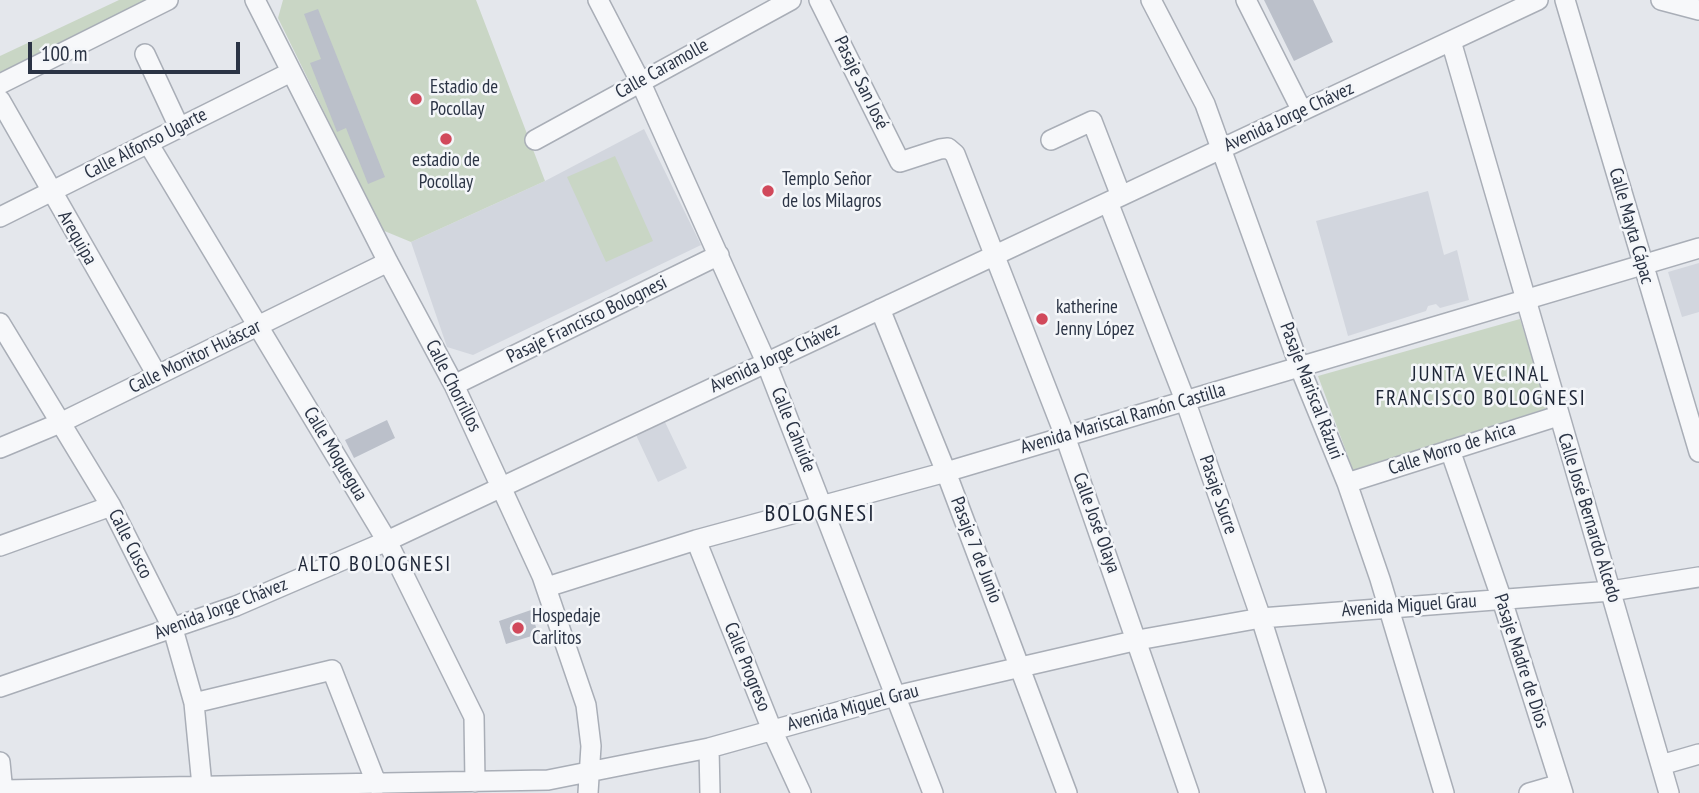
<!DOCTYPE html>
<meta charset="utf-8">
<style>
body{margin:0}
#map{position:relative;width:1699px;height:793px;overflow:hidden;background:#e4e7ec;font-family:"PT Sans Narrow",sans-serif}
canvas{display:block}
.scale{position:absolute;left:28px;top:42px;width:212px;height:32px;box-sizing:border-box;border:4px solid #2b3445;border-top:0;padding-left:9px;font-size:21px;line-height:24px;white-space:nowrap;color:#2b3445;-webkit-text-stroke:5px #f4f6f9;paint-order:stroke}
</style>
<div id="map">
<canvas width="1699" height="793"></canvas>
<div class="scale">100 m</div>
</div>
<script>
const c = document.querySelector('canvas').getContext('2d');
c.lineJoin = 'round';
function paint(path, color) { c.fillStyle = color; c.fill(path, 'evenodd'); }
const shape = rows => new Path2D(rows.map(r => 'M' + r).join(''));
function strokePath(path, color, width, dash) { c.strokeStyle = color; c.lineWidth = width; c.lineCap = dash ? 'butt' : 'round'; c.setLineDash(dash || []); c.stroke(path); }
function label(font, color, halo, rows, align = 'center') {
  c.font = font + ' "PT Sans Narrow",sans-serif'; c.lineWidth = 5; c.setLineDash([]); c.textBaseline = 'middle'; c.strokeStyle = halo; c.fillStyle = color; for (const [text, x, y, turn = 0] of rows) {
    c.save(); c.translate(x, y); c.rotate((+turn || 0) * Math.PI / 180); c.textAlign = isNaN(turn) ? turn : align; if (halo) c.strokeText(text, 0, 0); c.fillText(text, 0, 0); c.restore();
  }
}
paint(shape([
 [644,129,701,245,473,355,447,347,411,242,545,181],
 [1428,191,1444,255,1457,250,1469,300,1440,308,1436,304,1428,306,1426,311,1348,336,1316,221],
 [1699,263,1699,312,1682,317,1668,272],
 [665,422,687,468,658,482,636,435]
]), '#d2d6de');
paint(shape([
 [119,0,153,0,84,35,0,72,0,56],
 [283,0,476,0,545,181,411,242,382,230,278,18],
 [615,156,653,241,606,262,567,177],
 [1520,319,1548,408,1353,470,1318,376]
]), '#c9d6c5');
paint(shape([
 [1264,0,1313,0,1333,42,1294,61],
 [318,9,385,177,368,184,346,128,337,132,310,63,321,59,304,14],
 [387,420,395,438,354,458,345,440],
 [531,610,538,634,506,644,499,621]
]), '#bbc0ca');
const minor = shape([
 [255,0,388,262,454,385,542,576,586,705,591,746,588,793],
 [598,0,640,81,766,362,933,793],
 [819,0,900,162,940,149,948,148,955,154,1065,436,1189,793],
 [1151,0,1205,104,1300,368,1347,483,1380,579,1444,793],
 [1246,0,1302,111],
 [1565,0,1699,452],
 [1661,0,1699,10],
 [1451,41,1669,793],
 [145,54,179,127],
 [0,84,168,0],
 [0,100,157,375],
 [535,140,791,0],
 [1051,140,1092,121,1121,196],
 [148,143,387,541,474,717,475,782],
 [1108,202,1185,400,1261,618,1316,793],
 [0,217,291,72],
 [880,309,946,472,1067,793],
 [0,323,111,506,173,629,194,703,202,786],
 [454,385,719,255],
 [0,448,60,423,388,262],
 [1450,450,1502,600,1563,793],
 [1347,483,1558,416],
 [696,540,772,730,801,793],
 [0,546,111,506],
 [547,587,696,540,946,472,1699,248],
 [0,687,236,606,387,541,1538,0],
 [194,703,332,670,377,785],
 [709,748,710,793],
 [0,762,3,793],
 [1661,765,1699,754],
 [3,790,548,780,709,748,895,696,1138,640,1261,618,1611,591,1699,577],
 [1529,793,1560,784]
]);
strokePath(minor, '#a9aeb7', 22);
strokePath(minor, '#f7f8fa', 19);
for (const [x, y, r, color] of [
 [416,99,7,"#d1495b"],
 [446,139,7,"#d1495b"],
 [768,191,7,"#d1495b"],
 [1042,319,7,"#d1495b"],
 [518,628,7,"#d1495b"]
]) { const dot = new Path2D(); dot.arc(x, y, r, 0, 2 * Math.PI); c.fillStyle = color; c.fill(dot); strokePath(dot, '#f4f6f9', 2.5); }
label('19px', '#2b3445', '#f4f6f9', [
 ["Calle Caramolle",662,69,-29],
 ["Pasaje San José",861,83,64],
 ["Avenida Jorge Chávez",1289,117,-25],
 ["Calle Alfonso Ugarte",146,144,-27],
 ["Calle Mayta Cápac",1631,226,74],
 ["Arequipa",77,238,60],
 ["Pasaje Francisco Bolognesi",587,320,-26],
 ["Calle Monitor Huáscar",195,357,-26],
 ["Avenida Jorge Chávez",775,358,-25],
 ["Calle Chorrillos",453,386,63],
 ["Pasaje Mariscal Rázuri",1311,391,69],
 ["Avenida Mariscal Ramón Castilla",1123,419,-16],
 ["Calle Cahuide",793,430,68],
 ["Calle Morro de Arica",1452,449,-18],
 ["Calle Moquegua",335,454,59],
 ["Pasaje Sucre",1218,495,71],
 ["Calle José Bernardo Alcedo",1589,518,73],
 ["Calle José Olaya",1096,523,70],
 ["Calle Cusco",130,544,63],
 ["Pasaje 7 de Junio",976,550,69],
 ["Avenida Miguel Grau",1409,606,-4],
 ["Avenida Jorge Chávez",221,609,-21],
 ["Pasaje Madre de Dios",1521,661,72],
 ["Calle Progreso",747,667,68],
 ["Avenida Miguel Grau",853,708,-15]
]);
label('19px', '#2b3445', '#f4f6f9', [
 ["Estadio de",430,88],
 ["Pocollay",430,110],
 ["estadio de",446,161,"center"],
 ["Pocollay",446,183,"center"],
 ["Templo Señor",782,180],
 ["de los Milagros",782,202],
 ["katherine",1056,308],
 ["Jenny López",1056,330],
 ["Hospedaje",532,617],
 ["Carlitos",532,639]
], 'left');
c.letterSpacing = '2px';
label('21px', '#1d2536', '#f4f6f9', [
 ["JUNTA VECINAL",1481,375],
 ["FRANCISCO BOLOGNESI",1481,399],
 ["ALTO BOLOGNESI",375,565]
]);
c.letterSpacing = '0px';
c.letterSpacing = '2px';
label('23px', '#1d2536', '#f4f6f9', [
 ["BOLOGNESI",820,514]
]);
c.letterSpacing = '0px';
</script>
